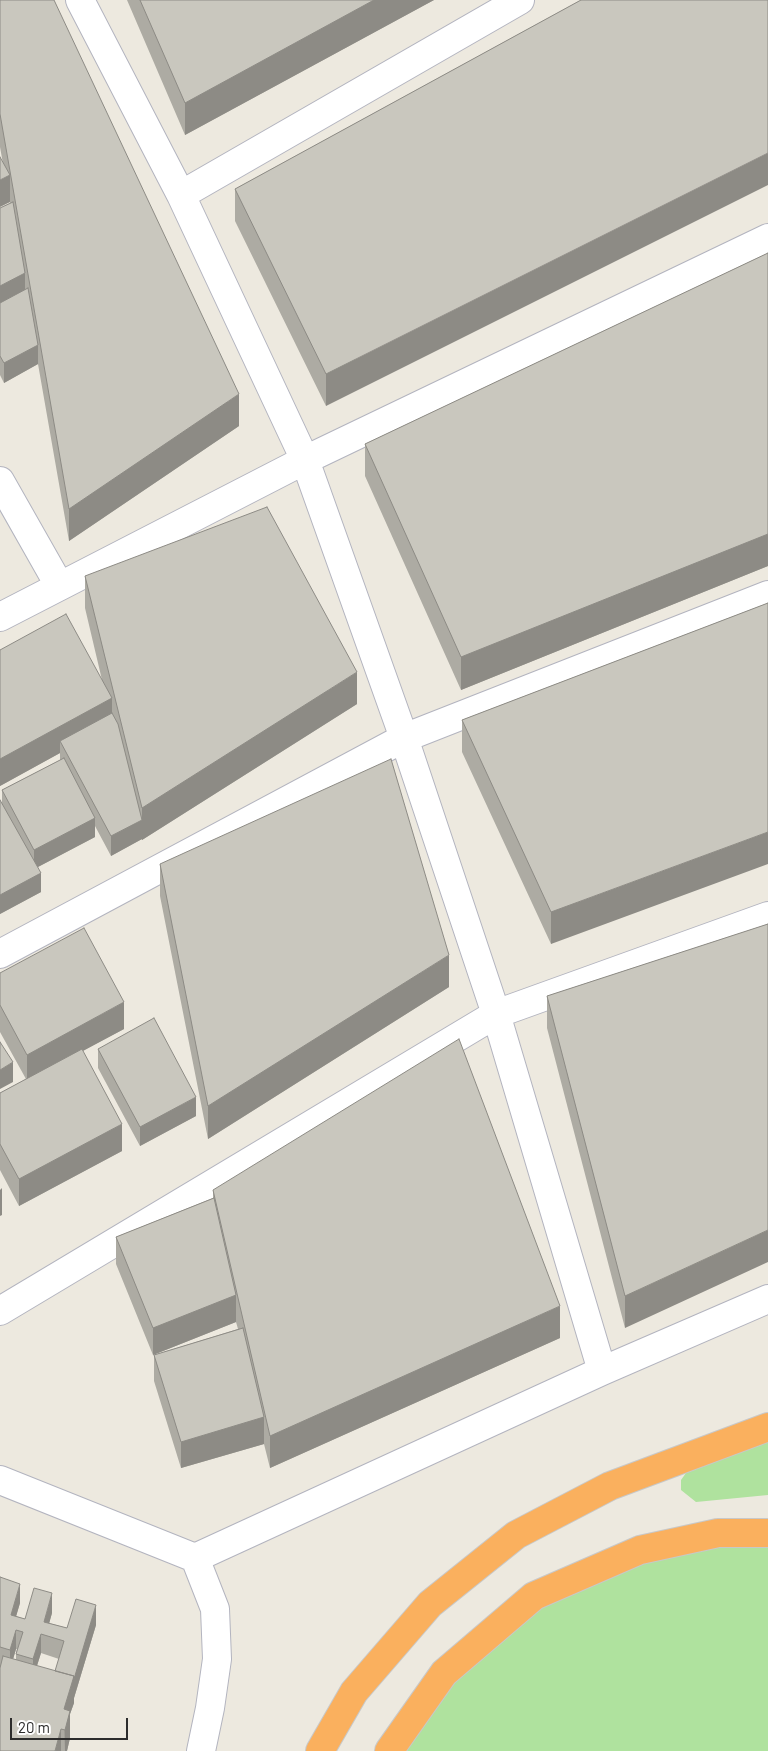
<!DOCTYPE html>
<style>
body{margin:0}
#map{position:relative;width:768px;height:1751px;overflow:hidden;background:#ede9df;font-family:Barlow,sans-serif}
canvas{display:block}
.scale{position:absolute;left:10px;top:1718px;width:118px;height:22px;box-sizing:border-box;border:2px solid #2c2c2c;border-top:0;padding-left:6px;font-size:15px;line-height:18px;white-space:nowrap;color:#2c2c2c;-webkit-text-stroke:4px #fff;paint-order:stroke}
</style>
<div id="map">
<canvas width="768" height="1751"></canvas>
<div class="scale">20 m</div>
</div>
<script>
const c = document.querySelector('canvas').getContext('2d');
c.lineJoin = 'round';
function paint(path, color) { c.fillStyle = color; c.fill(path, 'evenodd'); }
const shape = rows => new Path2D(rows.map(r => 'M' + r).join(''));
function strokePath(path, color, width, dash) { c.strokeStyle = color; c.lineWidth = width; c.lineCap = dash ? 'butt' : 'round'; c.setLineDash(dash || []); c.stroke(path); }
paint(shape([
 [768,1441,768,1495,696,1502,681,1490,681,1480,686,1473],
 [768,1541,768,1751,399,1751,452,1674,542,1605,639,1559,722,1542]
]), '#afe29e');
const street = shape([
 [80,0,181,195,305,460,404,738,496,1014,602,1371],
 [181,195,520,0],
 [0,481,59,585],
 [0,617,305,460,768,238],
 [0,954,404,738,768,595],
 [0,1311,496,1014,768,916],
 [0,1480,195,1558,602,1371,768,1299],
 [195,1558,215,1609,217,1659,210,1708,201,1751]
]);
const highway = shape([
 [320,1751,354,1692,430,1604,516,1535,610,1486,768,1427],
 [389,1751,444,1673,534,1596,640,1550,718,1533,768,1533]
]);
strokePath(street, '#b3b4bf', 30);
strokePath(highway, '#c8c8c8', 30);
strokePath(street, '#fff', 28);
strokePath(highway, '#fab05e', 28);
paint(shape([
 [0,0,239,426,69,541,38,364,4,383,0,375,0,208,10,203,0,147],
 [127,0,434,0,185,135],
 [581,0,326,406,235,221,235,189],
 [768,253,768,566,461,690,365,476,365,444],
 [85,576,357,704,142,840,142,839,111,856,95,826,95,837,38,867,41,892,0,914,0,800,2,804,2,790,60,760,60,753,0,786,0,650,102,680,85,608],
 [768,603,551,944,462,752,462,720],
 [160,864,449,987,208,1139,160,896],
 [768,924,625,1328,547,1028,547,996],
 [0,973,124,1029,82,1051,122,1151,19,1206,0,1170,0,1093,26,1079,0,1032],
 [98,1049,196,1116,140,1146,98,1068],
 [213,1190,560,1338,270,1468,264,1444,181,1468,154,1381,154,1355,238,1329,236,1322,153,1355,116,1264,116,1237,213,1198],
 [0,1577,20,1603,16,1616,25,1619,52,1613,49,1623,67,1628,96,1625,74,1698,74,1703,70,1714,70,1738,67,1751,0,1751],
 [16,1649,17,1649,16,1654,16,1660,13,1659],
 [41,1653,59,1659,55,1671,37,1666]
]), '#adaba3');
paint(shape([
 [374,0,434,0,185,135,185,103],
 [768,153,768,185,326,406,326,374],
 [10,175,10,202,0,207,0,180],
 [25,273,25,292,0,305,0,286],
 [38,345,38,364,4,383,4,363],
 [239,394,239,426,69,541,69,509],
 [768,534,768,566,461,690,461,657],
 [357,672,357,704,142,840,142,808],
 [112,698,112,724,60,741,60,753,0,786,0,759],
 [95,818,95,837,34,869,34,850],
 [142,820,142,839,111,856,111,836],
 [768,832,768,864,551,944,551,912],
 [41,873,41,892,0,914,0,895],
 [449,955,449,987,208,1139,208,1106],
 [124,1002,124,1029,27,1081,27,1055],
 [13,1062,13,1082,0,1089,0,1070],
 [196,1097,196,1116,140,1146,140,1127],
 [122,1124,122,1151,19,1206,19,1179],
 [2,1188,2,1215,0,1216,0,1190],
 [768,1230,768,1262,625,1328,625,1296],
 [236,1295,236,1322,153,1355,153,1328],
 [560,1306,560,1338,270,1468,270,1436],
 [264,1417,264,1444,181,1468,181,1442],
 [20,1584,20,1603,11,1634,11,1615],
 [52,1593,52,1613,46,1635,44,1622],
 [96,1605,96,1625,74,1698,74,1703,70,1714,70,1738,67,1751,65,1751,64,1709,74,1676],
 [16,1630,16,1649,10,1670,10,1650],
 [41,1634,41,1653,33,1678,33,1659],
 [61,1729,61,1751,55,1751]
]), '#8d8b85');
const building = shape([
 [0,0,54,0,239,394,69,509,0,114,0,0],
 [140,0,374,0,185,103,140,0],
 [581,0,768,0,768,153,326,374,235,189,581,0],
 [0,157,10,175,0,180,0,157],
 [13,202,25,273,0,286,0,208,13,202],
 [768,253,768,534,461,657,365,444,768,253],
 [28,288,38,345,4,363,0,356,0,303,28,288],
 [267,507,357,672,142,808,85,576,267,507],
 [768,603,768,832,551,912,462,720,768,603],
 [66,614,112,698,0,759,0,650,66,614],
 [112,713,118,724,142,820,111,836,60,741,112,713],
 [64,758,95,818,34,850,2,790,64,758],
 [391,759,449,955,208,1106,160,864,391,759],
 [0,800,41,873,0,895,0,800],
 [768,924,768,1230,625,1296,547,996,768,924],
 [84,928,124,1002,27,1055,0,1005,0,973,84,928],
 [154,1018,196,1097,140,1127,98,1049,154,1018],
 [459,1039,560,1306,270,1436,213,1190,459,1039],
 [0,1042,13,1062,0,1070,0,1042],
 [82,1049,122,1124,19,1179,0,1144,0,1093,82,1049],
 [214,1198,236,1295,153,1328,116,1237,214,1198],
 [243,1328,264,1417,181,1442,154,1355,243,1328],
 [0,1577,20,1584,11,1615,25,1619,34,1588,52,1593,44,1622,67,1628,76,1599,96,1605,74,1679,74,1676,55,1671,64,1641,41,1634,33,1659,16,1654,23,1632,16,1630,10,1650,0,1647,0,1577],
 [3,1656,74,1676,64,1709,70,1711,65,1730,61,1729,55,1751,0,1751,0,1668,3,1656]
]);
paint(building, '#c9c7be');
strokePath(building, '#8d8b85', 1);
</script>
